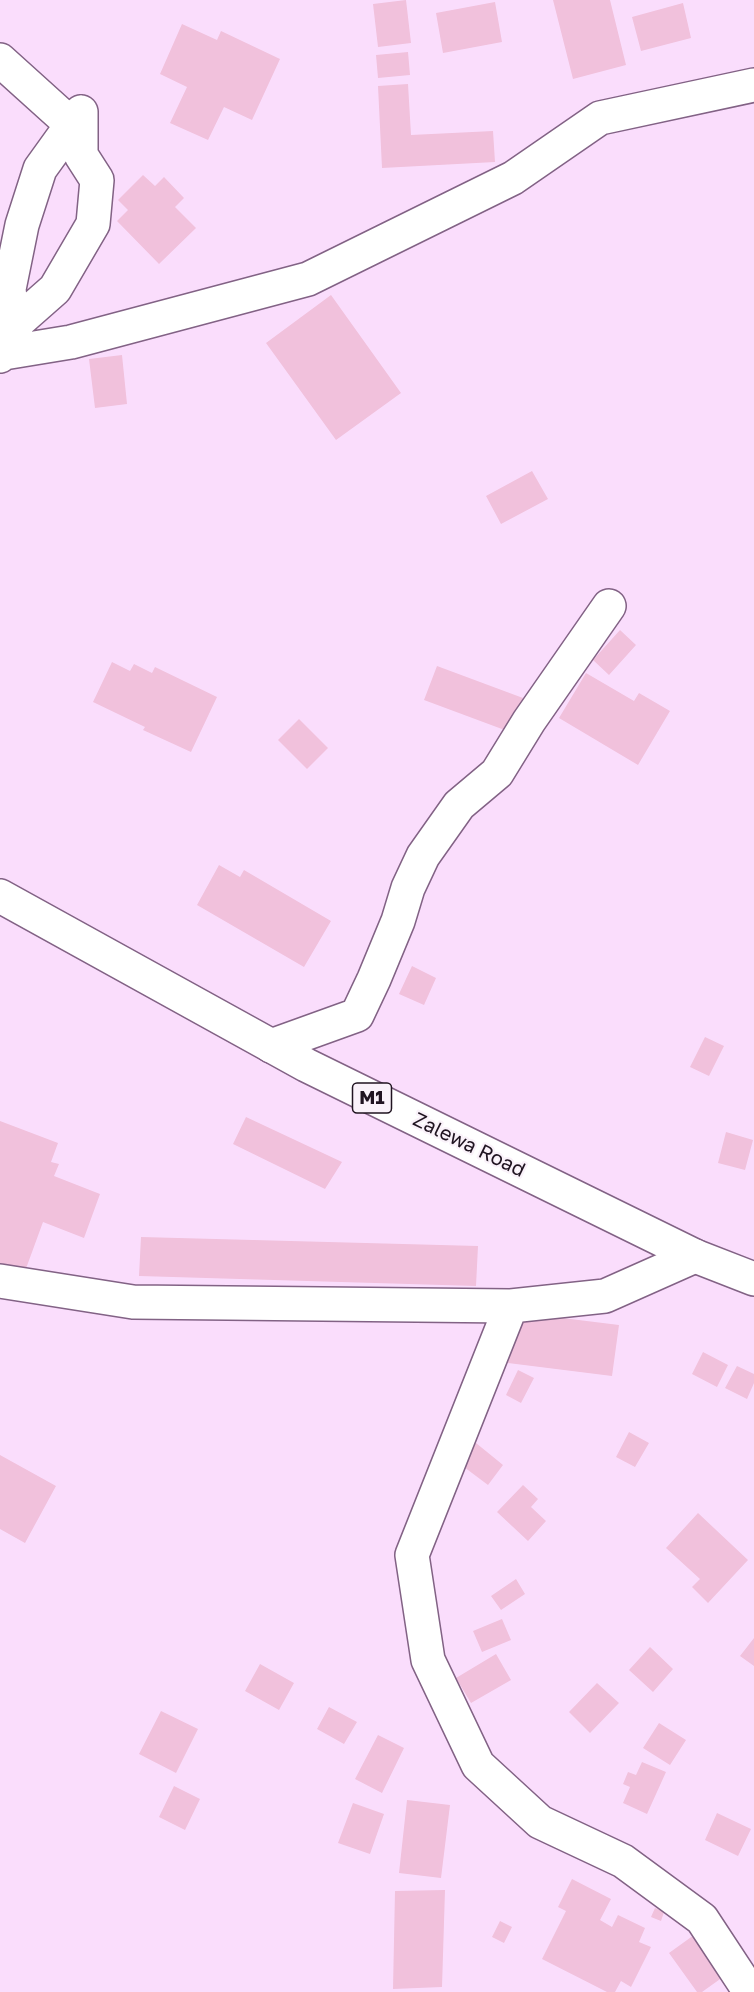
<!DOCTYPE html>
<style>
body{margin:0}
canvas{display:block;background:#faddfc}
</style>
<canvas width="754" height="1992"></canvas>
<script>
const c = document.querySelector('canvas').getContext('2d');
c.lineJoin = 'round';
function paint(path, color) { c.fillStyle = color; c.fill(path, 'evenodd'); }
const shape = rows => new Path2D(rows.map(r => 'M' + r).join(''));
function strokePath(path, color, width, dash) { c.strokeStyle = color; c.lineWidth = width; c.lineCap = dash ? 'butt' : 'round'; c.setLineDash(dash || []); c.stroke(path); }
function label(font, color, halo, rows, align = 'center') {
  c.font = font + ' "Golos Text",sans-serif'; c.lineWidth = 4.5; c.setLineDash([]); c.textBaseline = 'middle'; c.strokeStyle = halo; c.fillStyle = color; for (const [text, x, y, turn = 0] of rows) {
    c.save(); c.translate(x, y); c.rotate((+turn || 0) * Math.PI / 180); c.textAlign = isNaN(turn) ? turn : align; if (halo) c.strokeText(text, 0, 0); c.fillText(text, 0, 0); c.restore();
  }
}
paint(shape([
 [406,0,411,43,378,47,373,4],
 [553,0,610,0,626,65,573,79],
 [495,2,502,42,443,53,436,13],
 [683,3,691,38,641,51,632,17],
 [182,24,217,40,221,31,280,59,252,120,224,107,208,140,170,123,187,87,160,74],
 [408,52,410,75,378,78,376,55],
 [408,84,411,135,493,131,495,162,382,168,378,86],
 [143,175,155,186,164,177,184,198,175,207,196,228,159,264,117,221,128,210,118,200],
 [331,295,401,393,336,440,266,343],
 [122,355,127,404,95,408,89,359],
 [532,471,548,499,501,524,486,496],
 [620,630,636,645,609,675,593,660],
 [112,662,130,671,134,664,152,673,155,667,217,697,191,752,143,730,145,727,93,702],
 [437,666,523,698,510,732,424,700],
 [586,673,634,701,639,693,670,711,638,765,559,718],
 [299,719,328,748,307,769,278,740],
 [219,865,240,877,244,870,331,921,304,967,197,905],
 [412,966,436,978,424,1005,399,994],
 [705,1037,724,1046,709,1076,690,1067],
 [246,1117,342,1162,325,1189,233,1144],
 [0,1121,58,1143,51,1162,59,1164,54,1176,100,1194,84,1238,43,1222,24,1274,0,1265],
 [726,1132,753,1140,745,1170,718,1163],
 [141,1237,478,1246,476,1286,139,1276],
 [514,1312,619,1325,612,1376,508,1363],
 [703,1352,728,1365,717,1387,692,1374],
 [737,1366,754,1374,754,1383,747,1399,725,1388],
 [518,1370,534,1378,521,1403,506,1395],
 [629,1432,649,1443,635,1467,616,1457],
 [476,1443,503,1465,488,1485,460,1464],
 [0,1455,56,1486,25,1543,0,1529],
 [523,1485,538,1499,531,1507,546,1521,528,1541,497,1512],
 [698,1513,748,1560,708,1603,692,1587,700,1579,666,1548],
 [516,1579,525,1594,501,1610,491,1596],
 [502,1619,511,1640,482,1652,473,1631],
 [754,1638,754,1666,740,1656],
 [650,1647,673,1669,653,1692,629,1670],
 [496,1654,511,1680,471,1703,456,1678],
 [260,1664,294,1683,279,1710,245,1691],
 [597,1683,619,1703,590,1733,569,1712],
 [329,1707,357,1722,344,1744,317,1729],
 [161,1711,198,1729,176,1773,139,1754],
 [659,1723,686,1740,670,1765,643,1748],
 [378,1735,404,1748,382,1793,355,1779],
 [642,1762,666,1772,647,1814,623,1803,630,1787,623,1784,628,1772,636,1775],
 [174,1786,200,1799,185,1830,159,1817],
 [407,1800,450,1805,441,1878,399,1873],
 [353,1803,384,1814,370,1854,338,1843],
 [717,1813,751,1829,738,1856,705,1840],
 [572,1879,611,1899,600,1920,612,1927,618,1915,645,1928,639,1942,651,1947,631,1987,621,1981,615,1992,607,1992,542,1959,566,1911,558,1907],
 [445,1890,442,1987,393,1989,395,1891],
 [655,1908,664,1912,661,1921,651,1917],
 [500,1921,512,1927,504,1943,492,1937],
 [694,1935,723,1977,702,1992,697,1992,669,1953]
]), '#f1c1dc');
const minor = shape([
 [0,60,72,125],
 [13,326,9,289,22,225,40,169,81,112],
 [4,353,13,326,55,289,93,224,97,180,81,155,81,112],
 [0,356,4,353,71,342,308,279,513,178,600,118,754,85],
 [271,1046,357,1015,374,979,398,921,408,888,423,856,459,805,497,773,529,721,609,606],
 [0,1281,133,1302,511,1306,605,1296,695,1256],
 [511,1306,412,1555,428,1660,478,1765,540,1822,623,1861,702,1919,750,1992]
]);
const trunk = shape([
 [0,896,306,1065,695,1256,754,1279]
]);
strokePath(minor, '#826285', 36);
strokePath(trunk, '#826285', 36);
strokePath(minor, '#fff', 33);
strokePath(trunk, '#fff', 33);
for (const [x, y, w] of [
 [372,1098,39]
]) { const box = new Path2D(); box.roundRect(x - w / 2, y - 15, w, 30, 4.5); c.fillStyle = '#faf2fa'; c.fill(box); strokePath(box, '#201421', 1.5); }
label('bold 18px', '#201421', null, [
 ["M1",372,1098]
]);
label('20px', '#201421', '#faf2fa', [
 ["Zalewa Road",469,1145,26]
]);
</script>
